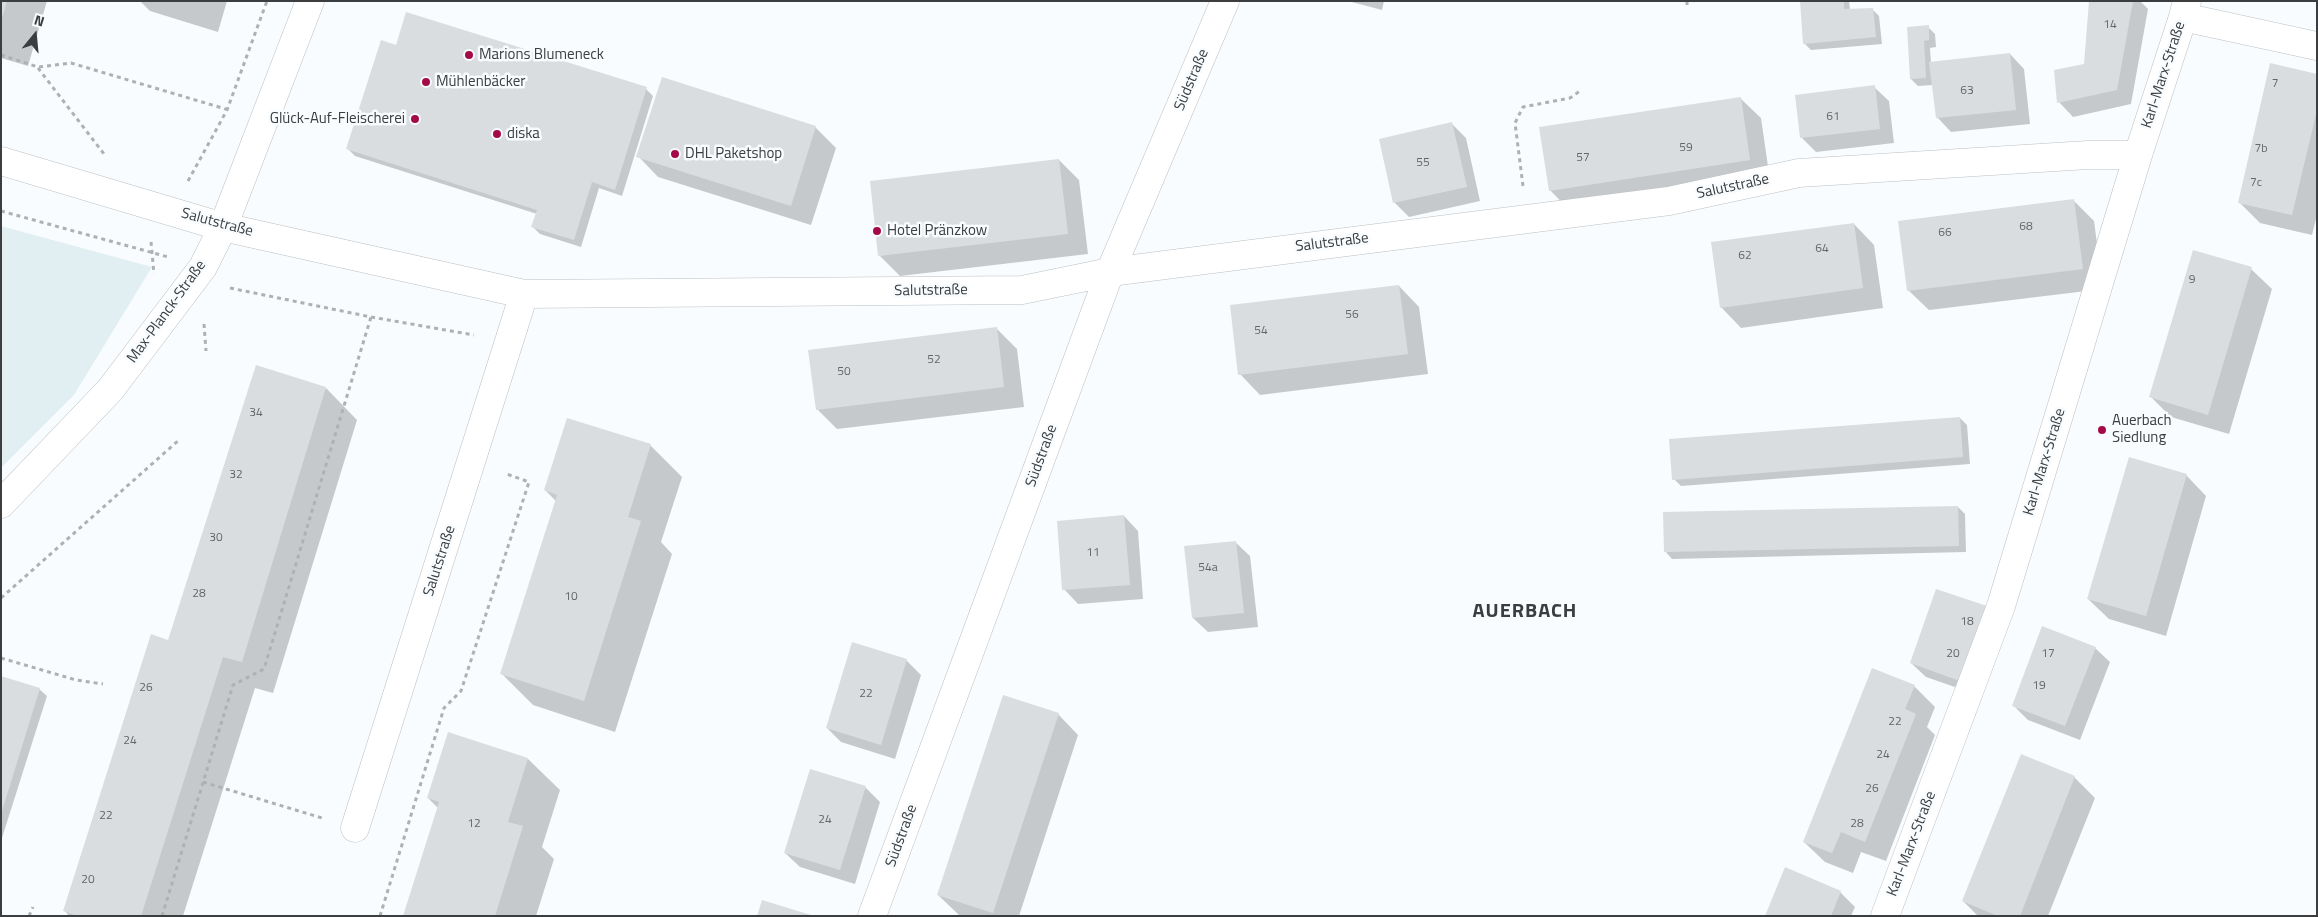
<!DOCTYPE html>
<meta charset="utf-8">
<style>
body{margin:0}
#map{position:relative;width:2318px;height:917px;overflow:hidden;background:#f8fcfe;font-family:"Titillium Web",sans-serif}
canvas{display:block}
.frame{position:absolute;inset:0;border:2px solid #3b3d3e;pointer-events:none}
.north{position:absolute;left:10px;top:10px;width:50px;height:50px;-webkit-text-stroke:4px #f8fcfe;paint-order:stroke;rotate:17deg;font-size:14px;font-weight:700;line-height:20px;text-align:center;color:#3b3d3e}
.north::after{content:'';display:block;margin:auto;width:18px;height:22px;background:#3b3d3e;clip-path:polygon(50% 0,100% 100%,50% 72%,0 100%)}
</style>
<div id="map">
<canvas width="2318" height="917"></canvas>
<div class="frame"></div>
<div class="north">N</div>
</div>
<script>
const c = document.querySelector('canvas').getContext('2d');
c.lineJoin = 'round';
function paint(path, color) { c.fillStyle = color; c.fill(path, 'evenodd'); }
const shape = rows => new Path2D(rows.map(r => 'M' + r).join(''));
function strokePath(path, color, width, dash) { c.strokeStyle = color; c.lineWidth = width; c.lineCap = dash ? 'butt' : 'round'; c.setLineDash(dash || []); c.stroke(path); }
function label(font, color, halo, rows, align = 'center') {
  c.font = font + ' "Titillium Web",sans-serif'; c.lineWidth = 5; c.setLineDash([]); c.textBaseline = 'middle'; c.strokeStyle = halo; c.fillStyle = color; for (const [text, x, y, turn = 0] of rows) {
    c.save(); c.translate(x, y); c.rotate((+turn || 0) * Math.PI / 180); c.textAlign = isNaN(turn) ? turn : align; if (halo) c.strokeText(text, 0, 0); c.fillText(text, 0, 0); c.restore();
  }
}
paint(shape([
 [1,226,152,267,74,395,1,468]
]), '#e2eff2');
paint(shape([
 [1,1,47,1,28,66,1,58],
 [140,1,227,1,218,32,150,11],
 [1348,1,1384,1,1382,10],
 [1801,1,1849,1,1850,10,1872,9,1879,16,1882,44,1811,50,1804,43],
 [2090,1,2140,1,2148,9,2131,104,2073,117,2059,102,2085,65],
 [1928,27,1935,34,1936,47,1930,48,1931,63,2010,54,2024,69,2030,124,1951,132,1937,117,1933,85,1918,86,1911,79],
 [397,46,646,89,653,96,622,196,599,188,581,247,540,234,533,227,537,214,355,156,348,149],
 [2317,76,2317,215,2312,235,2260,223,2239,202],
 [1874,87,1889,101,1894,143,1816,152,1802,138,1796,96],
 [1740,98,1761,118,1770,180,1570,211,1550,190],
 [1452,124,1466,138,1480,201,1409,217,1394,202],
 [815,127,836,148,811,225,658,177,638,156],
 [1059,160,1079,180,1088,254,900,276,880,256],
 [2074,201,2094,221,2103,289,1929,310,1908,290],
 [1854,224,1874,245,1883,308,1741,328,1721,307],
 [2251,269,2272,289,2229,434,2171,417,2151,397],
 [1399,286,1419,307,1428,374,1260,395,1240,374],
 [996,328,1017,349,1024,407,837,429,817,409],
 [326,388,357,420,273,693,255,688,183,916,69,916,65,911,169,641],
 [1960,418,1967,425,1970,464,1681,486,1674,479],
 [650,445,682,477,661,542,672,554,615,732,533,705,502,674,557,502,545,490],
 [2186,475,2206,496,2166,636,2109,619,2088,599],
 [1958,507,1965,514,1966,552,1672,559,1665,551],
 [1124,516,1138,531,1143,599,1078,604,1064,589],
 [1235,542,1250,556,1258,627,1208,632,1193,618,1186,547],
 [1937,590,1975,694,1926,677,1911,663],
 [2095,648,2110,662,2080,740,2028,720,2013,705],
 [906,660,921,675,895,759,841,742,827,728],
 [1,677,39,689,47,696,1,841],
 [1914,686,1935,707,1927,727,1935,735,1886,861,1861,852,1853,873,1825,862,1804,842],
 [1058,714,1078,735,1019,916,959,915,938,895],
 [2021,756,2075,778,2095,798,2048,916,1978,916,1963,901],
 [528,759,560,790,542,847,554,859,536,916,404,916,438,808,428,798],
 [811,771,866,788,880,802,855,884,800,867,785,853],
 [1840,892,1855,907,1851,916,1766,916]
]), '#0003');
paint(shape([
 [1,1,7,1,2,18,1,18],
 [1800,1,1844,1,1844,9,1873,8,1876,37,1803,44],
 [2089,1,2133,1,2117,90,2057,103,2054,70,2084,64],
 [406,12,647,87,615,190,592,182,574,240,531,227,537,210,346,149,381,40,396,45],
 [1929,25,1929,40,1924,41,1926,78,1910,79,1907,27],
 [2010,53,2016,110,1936,118,1929,62],
 [2270,63,2317,74,2317,110,2292,215,2238,203],
 [662,77,816,126,791,206,636,157],
 [1875,85,1880,129,1800,138,1795,95],
 [1741,97,1750,160,1549,191,1539,127],
 [1452,122,1467,187,1393,203,1379,139],
 [1059,159,1068,234,878,256,870,181],
 [2074,199,2083,269,1907,291,1898,221],
 [1854,223,1863,288,1720,308,1711,242],
 [2193,250,2252,267,2208,415,2149,397],
 [1399,285,1408,354,1238,375,1230,305],
 [997,327,1004,387,816,410,808,350],
 [256,365,326,387,242,662,223,657,141,916,77,916,63,911,151,634,168,640],
 [1960,417,1963,457,1672,480,1669,439],
 [567,418,651,444,628,517,641,521,584,701,500,674,557,495,544,490],
 [2129,457,2187,474,2146,616,2087,599],
 [1958,506,1959,546,1664,552,1663,512],
 [1124,515,1130,585,1062,590,1057,521],
 [1236,541,1244,613,1192,618,1184,546],
 [1936,589,1987,606,1960,681,1910,663],
 [2042,626,2096,647,2065,726,2012,706],
 [852,642,907,659,881,745,826,728],
 [1872,668,1915,685,1905,709,1916,714,1865,842,1841,832,1832,853,1803,842],
 [1,676,40,688,2,811,1,811],
 [1003,695,1059,713,993,913,937,895],
 [448,732,528,758,508,822,523,826,495,916,403,916,439,802,427,798],
 [2021,754,2075,776,2020,916,1998,916,1962,901],
 [810,769,866,786,840,870,784,853],
 [1785,867,1841,891,1831,916,1765,916],
 [762,900,811,915,811,916,757,916]
]), '#dadde0');
const minor = shape([
 [2183,17,2317,46],
 [1,161,223,227,524,294,1022,290,1110,272,1669,201,1799,173,2088,155,2138,155],
 [1,504,110,390,203,267,223,227,310,1],
 [355,828,524,294],
 [872,916,1110,272,1225,1],
 [1885,916,2001,606,2138,155,2183,17,2187,1]
]);
strokePath(minor, '#bcc0c2', 29);
strokePath(shape([
 [1687,1,1687,7],
 [1,55,38,67,71,63,229,110],
 [38,68,104,154],
 [188,181,227,110,267,1],
 [1523,186,1515,123,1523,107,1570,98,1580,91],
 [1,211,168,257],
 [151,242,154,274],
 [230,288,371,317,474,335],
 [204,324,206,351],
 [1,598,179,440],
 [1,658,76,680,103,684],
 [203,782,322,818],
 [29,916,33,907],
 [162,916,233,685,264,669,371,317],
 [380,916,444,708,461,691,529,482,504,473]
]), '#adb1b2', 3, [4, 4]);
strokePath(minor, '#fff', 28);
for (const [x, y, r, color] of [
 [469,55,5,"#a30a47"],
 [426,82,5,"#a30a47"],
 [415,119,5,"#a30a47"],
 [497,134,5,"#a30a47"],
 [675,154,5,"#a30a47"],
 [877,231,5,"#a30a47"],
 [2102,430,5,"#a30a47"]
]) { const dot = new Path2D(); dot.arc(x, y, r, 0, 2 * Math.PI); c.fillStyle = color; c.fill(dot); strokePath(dot, '#f8fcfe', 2); }
label('12px', '#636566', null, [
 ["14",2110,25],
 ["7",2275,84],
 ["63",1967,91],
 ["61",1833,117],
 ["59",1686,148],
 ["7b",2261,149],
 ["57",1583,158],
 ["55",1423,163],
 ["7c",2256,183],
 ["68",2026,227],
 ["66",1945,233],
 ["64",1822,249],
 ["62",1745,256],
 ["9",2192,280],
 ["56",1352,315],
 ["54",1261,331],
 ["52",934,360],
 ["50",844,372],
 ["34",256,413],
 ["32",236,475],
 ["30",216,538],
 ["11",1093,553],
 ["54a",1208,568],
 ["28",199,594],
 ["10",571,597],
 ["18",1967,622],
 ["20",1953,654],
 ["17",2048,654],
 ["19",2039,686],
 ["26",146,688],
 ["22",866,694],
 ["22",1895,722],
 ["24",130,741],
 ["24",1883,755],
 ["26",1872,789],
 ["22",106,816],
 ["24",825,820],
 ["12",474,824],
 ["28",1857,824],
 ["20",88,880]
]);
label('15px', '#3b3d3e', '#f8fcfe', [
 ["Marions Blumeneck",479,55],
 ["Mühlenbäcker",436,82],
 ["Glück-Auf-Fleischerei",405,119,"right"],
 ["diska",507,134],
 ["DHL Paketshop",685,154],
 ["Hotel Pränzkow",887,231],
 ["Auerbach",2112,421],
 ["Siedlung",2112,438]
], 'left');
label('15px', '#3b3d3e', '#f8fcfe', [
 ["Karl-Marx-Straße",2164,75,-72],
 ["Südstraße",1192,80,-67],
 ["Salutstraße",1733,187,-12],
 ["Salutstraße",217,223,15],
 ["Salutstraße",1332,243,-7],
 ["Salutstraße",931,291,-1],
 ["Max-Planck-Straße",167,312,-54],
 ["Südstraße",1042,456,-70],
 ["Karl-Marx-Straße",2045,462,-73],
 ["Salutstraße",440,561,-72],
 ["Südstraße",902,836,-70],
 ["Karl-Marx-Straße",1912,844,-69]
]);
c.letterSpacing = '1px';
label('bold 20px', '#3b3d3e', '#f8fcfe', [
 ["AUERBACH",1525,612]
]);
c.letterSpacing = '0px';
</script>
